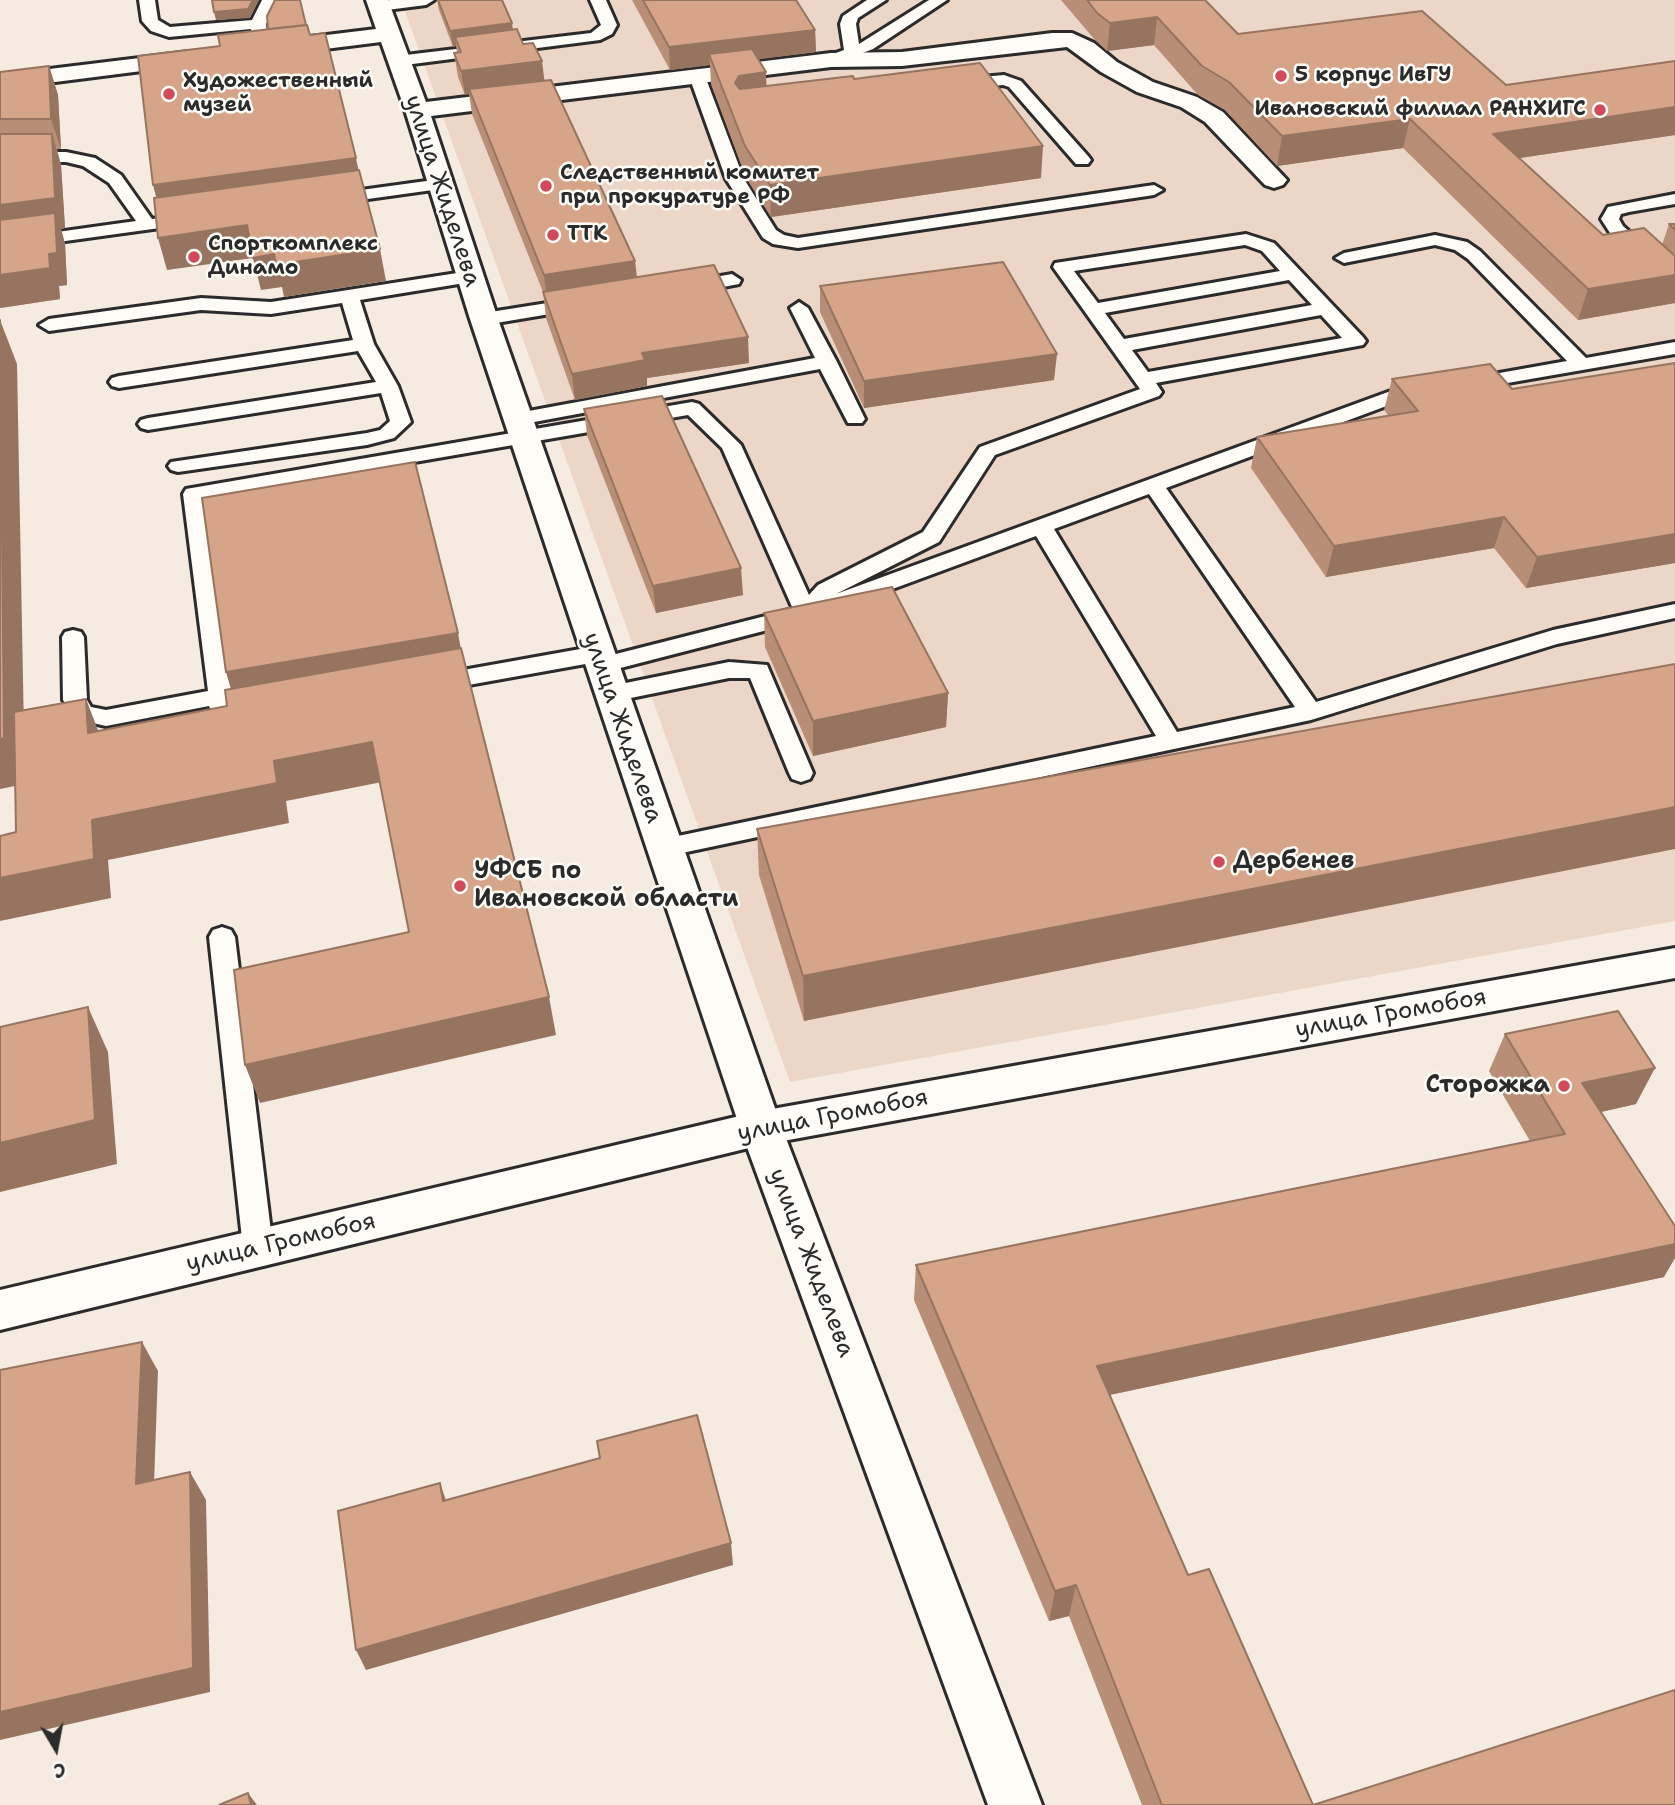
<!DOCTYPE html>
<meta charset="utf-8">
<style>
body{margin:0}
#map{position:relative;width:1675px;height:1805px;overflow:hidden;background:#f5ebe1;font-family:"Shantell Sans",sans-serif}
canvas{display:block}
.north{position:absolute;left:21px;top:1714px;width:70px;height:70px;-webkit-text-stroke:5px #fdfcf7;paint-order:stroke;rotate:170deg;font-size:19px;font-weight:700;line-height:28px;text-align:center;color:#2b2b2b}
.north::after{content:'';display:block;margin:auto;width:24px;height:32px;background:#2b2b2b;clip-path:polygon(50% 0,100% 100%,50% 72%,0 100%)}
</style>
<div id="map">
<canvas width="1675" height="1805"></canvas>
<div class="north">С</div>
</div>
<script>
const c = document.querySelector('canvas').getContext('2d');
c.lineJoin = 'round';
function paint(path, color) { c.fillStyle = color; c.fill(path, 'evenodd'); }
const shape = rows => new Path2D(rows.map(r => 'M' + r).join(''));
function strokePath(path, color, width, dash) { c.strokeStyle = color; c.lineWidth = width; c.lineCap = dash ? 'butt' : 'round'; c.setLineDash(dash || []); c.stroke(path); }
function label(font, color, halo, rows, align = 'center') {
  c.font = font + ' "Shantell Sans",sans-serif'; c.lineWidth = 5; c.setLineDash([]); c.textBaseline = 'middle'; c.strokeStyle = halo; c.fillStyle = color; for (const [text, x, y, turn = 0] of rows) {
    c.save(); c.translate(x, y); c.rotate((+turn || 0) * Math.PI / 180); c.textAlign = isNaN(turn) ? turn : align; if (halo) c.strokeText(text, 0, 0); c.fillText(text, 0, 0); c.restore();
  }
}
paint(shape([
 [401,0,1675,0,1675,921,790,1082]
]), '#ecd6c7');
const service = shape([
 [139,0,155,0,158,20,170,27,252,20,262,0,278,0,266,24,268,41,260,46,252,41,251,29,169,37,151,31,142,21,139,0],
 [390,0,434,0,426,5,379,11,371,6,374,3,390,0],
 [590,0,606,0,617,25,612,34,600,40,397,66,389,61,397,56,591,33,601,25,590,0],
 [867,0,886,0,858,18,856,24,859,44,929,0,947,0,873,49,837,63,825,63,823,60,825,57,844,50,840,24,843,16,867,0],
 [697,71,705,76,744,179,776,230,784,235,798,238,1154,185,1163,190,1154,195,798,248,773,244,763,238,726,179,689,76,697,71],
 [1004,75,1021,81,1088,156,1091,160,1088,164,1076,164,1009,87,1003,85,960,89,952,84,960,79,1004,75],
 [0,152,66,152,95,158,121,175,152,219,189,214,198,219,189,224,0,250,0,240,136,221,109,183,83,166,66,162,0,162,0,152],
 [441,179,447,180,450,184,447,188,332,204,323,199,332,194,441,179],
 [1675,194,1675,204,1629,212,1621,214,1619,219,1623,226,1675,272,1675,288,1668,286,1610,233,1601,219,1608,207,1675,194],
 [1246,234,1274,243,1363,337,1366,341,1363,345,1156,383,1162,392,1159,396,995,455,939,542,836,594,1388,392,1422,385,1429,387,1432,391,1429,395,1400,401,1166,488,1316,702,1553,630,1675,604,1675,618,1557,644,1311,720,663,857,654,855,650,848,654,841,1156,736,1036,536,814,618,601,673,593,670,591,663,435,691,427,689,423,683,427,677,435,675,597,646,605,649,608,656,793,609,722,448,688,415,205,498,234,708,238,711,249,709,257,711,261,717,257,723,233,728,225,726,214,717,209,706,106,726,75,719,63,700,62,637,65,632,73,630,81,632,84,637,87,700,91,707,106,710,208,691,183,494,186,489,692,402,699,404,741,445,809,595,818,585,923,532,980,447,1140,389,1053,267,1055,263,1246,234],
 [1245,245,1262,251,1280,271,1098,303,1074,271,1245,245],
 [1289,280,1312,305,1124,339,1105,313,1289,280],
 [1321,315,1342,338,1148,372,1132,350,1321,315],
 [1149,494,1295,707,1177,732,1054,529,1149,494],
 [1435,235,1467,242,1480,251,1586,358,1675,342,1675,354,1467,390,1460,388,1457,384,1460,380,1567,361,1468,259,1455,250,1435,245,1344,263,1335,258,1344,253,1435,235],
 [470,271,479,277,477,281,360,300,374,344,398,386,411,422,394,438,367,445,178,472,171,470,168,466,171,462,367,433,380,430,390,421,381,393,148,430,141,428,138,424,141,420,148,418,376,382,358,351,119,388,112,386,109,382,112,378,119,376,353,340,342,303,271,314,201,310,49,331,39,325,49,319,201,298,271,302,470,271],
 [732,274,741,280,739,284,686,294,677,288,686,282,732,274],
 [579,298,586,300,588,304,586,308,484,325,474,319,484,313,579,298],
 [799,302,808,308,837,362,865,419,862,423,848,423,820,369,518,425,511,423,508,419,511,415,518,413,815,358,790,308,799,302],
 [729,662,767,665,813,773,810,779,801,782,792,779,789,773,750,678,729,678,611,702,603,700,599,694,603,688,611,686,729,662],
 [222,927,231,930,235,937,273,1248,269,1257,258,1261,247,1257,243,1248,209,937,213,930,222,927]
]);
const minor = shape([
 [366,0,388,0,426,102,831,53,902,52,1052,33,1072,33,1094,43,1117,62,1153,82,1197,97,1223,112,1287,180,1283,185,1274,188,1265,185,1205,122,1181,107,1137,92,1101,72,1067,47,902,66,831,67,431,116,498,319,782,1128,1042,1805,988,1805,740,1128,470,319,405,110,381,42,277,55,269,53,265,48,269,43,277,41,376,29,366,0],
 [189,52,197,54,201,59,197,64,0,89,0,75,189,52]
]);
const secondary = shape([
 [1675,948,1675,978,761,1145,0,1330,0,1290,761,1111,1675,948]
]);
strokePath(service, '#2b2b2b', 6);
strokePath(minor, '#2b2b2b', 6);
strokePath(secondary, '#2b2b2b', 6);
paint(service, '#fdfcf7');
paint(minor, '#fdfcf7');
paint(secondary, '#fdfcf7');
paint(shape([
 [437,0,502,0,513,30,523,44,544,80,637,277,749,363,647,378,647,386,575,400,546,318,543,292,472,114,469,94,465,95,458,77,454,53,457,53,456,46,453,47,439,10],
 [632,0,796,0,815,30,816,52,758,59,766,72,766,86,854,79,1041,178,771,217,746,178,711,84,710,65,670,70],
 [1061,0,1205,0,1238,34,1506,85,1675,135,1519,158,1603,235,1662,245,1669,224,1675,224,1675,303,1578,320,1403,148,1277,166,1225,110,1198,95,1154,45,1107,51,1095,40],
 [49,66,58,95,61,149,57,149,61,165,65,228,61,229,65,244,67,285,59,286,60,299,0,308,0,72],
 [820,286,1054,380,864,408,820,312],
 [1675,363,1675,563,1526,588,1494,548,1326,577,1251,468,1257,437,1389,416,1384,410,1392,379,1512,389],
 [584,409,743,595,656,613,587,435],
 [764,613,948,693,946,727,813,756,765,647],
 [1675,664,804,1021,759,875,757,829],
 [1505,1034,1636,1104,1601,1112,1664,1277,1110,1395,1188,1575,1313,1805,1675,1805,1142,1805,1069,1616,1049,1621,914,1300,916,1265,1530,1141,1489,1071]
]), '#b88e76');
paint(shape([
 [253,0,259,0,250,18,216,20,214,12],
 [1157,17,1154,45,1107,51,1110,23],
 [512,23,514,39,455,37,456,46,453,47,450,31],
 [815,30,816,52,714,65,709,54,710,65,670,70,669,47],
 [542,61,545,85,469,89,469,94,465,95,461,71],
 [49,66,58,95,61,149,51,119],
 [766,72,767,103,737,114,735,83,739,76],
 [1675,107,1675,135,1486,163,1493,134],
 [1410,119,1403,148,1277,166,1282,136],
 [52,134,61,165,65,228,61,229,65,244,67,285,59,286,60,299,0,308,0,275,49,254,0,237,0,205],
 [1043,146,1041,178,771,217,770,185],
 [356,158,362,187,161,215,153,185],
 [247,225,274,254,380,249,386,281,284,297,282,287,261,290,253,258,167,270,158,238],
 [635,261,638,286,547,300,544,275],
 [1675,275,1675,303,1578,320,1588,289],
 [0,320,17,364,25,784,0,789],
 [748,337,749,363,647,378,647,386,575,400,572,374,642,353],
 [1057,354,1054,380,864,408,864,381],
 [1504,517,1494,548,1326,577,1334,546],
 [1675,534,1675,563,1526,588,1537,557],
 [741,568,743,595,656,613,653,586],
 [458,633,464,667,236,707,226,672],
 [948,693,946,727,813,756,813,721],
 [86,699,101,738,88,733],
 [372,742,382,782,286,801,289,823,108,860,111,898,0,921,0,878,92,820,274,761],
 [1675,807,1675,849,804,1021,803,976],
 [549,997,556,1035,260,1103,245,1065],
 [88,1007,108,1052,117,1164,0,1192,0,1143],
 [1655,1068,1636,1104,1565,1120,1582,1083],
 [1675,1244,1675,1258,1664,1277,1090,1399,1097,1366],
 [142,1342,158,1371,153,1512,136,1484],
 [190,1472,206,1500,210,1692,0,1740,0,1712],
 [440,1483,448,1506,443,1501],
 [731,1543,733,1565,366,1670,356,1650],
 [1076,1585,1069,1616,1049,1621,1055,1591],
 [248,1793,257,1805,251,1805]
]), '#967460');
const building = shape([
 [212,0,253,0,248,9,214,12,212,0],
 [275,0,300,0,306,25,268,29,267,16,275,0],
 [438,0,502,0,512,23,450,31,438,0],
 [643,0,796,0,815,30,669,47,643,0],
 [1087,0,1205,0,1238,34,1422,11,1506,85,1675,61,1675,107,1493,134,1603,235,1644,228,1675,256,1675,275,1588,289,1410,119,1282,136,1229,82,1202,66,1157,17,1110,23,1097,13,1087,0],
 [307,25,310,35,325,33,356,158,153,185,138,56,220,46,218,35,307,25],
 [517,29,523,44,533,43,542,61,461,71,454,53,461,52,455,37,517,29],
 [752,49,766,72,739,76,735,83,740,89,853,76,854,79,980,63,1043,146,770,185,745,146,709,54,752,49],
 [49,66,51,119,0,119,0,72,49,66],
 [551,80,635,261,544,275,469,89,551,80],
 [0,134,52,134,55,198,0,205,0,134],
 [359,170,380,249,276,265,274,254,253,258,247,225,158,238,154,198,359,170],
 [55,213,57,253,49,254,50,268,0,275,0,220,55,213],
 [1669,224,1675,224,1675,230,1669,224],
 [1003,262,1057,354,864,381,820,286,1003,262],
 [714,265,748,337,642,353,645,360,572,374,543,292,714,265],
 [0,320,4,738,0,739,0,320],
 [1675,363,1675,534,1537,557,1504,517,1334,546,1257,437,1418,411,1392,379,1490,364,1512,389,1675,363],
 [662,396,741,568,653,586,584,409,662,396],
 [415,462,458,633,226,672,202,498,415,462],
 [892,587,948,693,813,721,764,613,892,587],
 [461,648,549,997,245,1065,234,970,409,932,372,742,274,761,277,783,92,820,94,859,0,878,0,836,16,832,14,712,86,699,88,733,227,706,225,690,461,648],
 [1675,664,1675,807,803,976,757,829,1675,664],
 [88,1007,95,1120,0,1143,0,1027,88,1007],
 [1618,1011,1655,1068,1582,1083,1675,1226,1675,1244,1097,1366,1188,1575,1209,1569,1313,1805,1675,1690,1675,1805,1162,1805,1076,1585,1055,1591,916,1265,1565,1134,1505,1034,1618,1011],
 [142,1342,136,1484,190,1472,193,1668,0,1712,0,1370,142,1342],
 [697,1415,731,1543,356,1650,338,1511,440,1483,443,1501,600,1458,597,1441,697,1415],
 [248,1793,251,1805,219,1805,248,1793]
]);
paint(building, '#d6a589');
strokePath(building, '#967460', 2);
for (const [x, y, r, color] of [
 [1281,76,7,"#d1495b"],
 [169,94,7,"#d1495b"],
 [1600,110,7,"#d1495b"],
 [546,186,7,"#d1495b"],
 [553,235,7,"#d1495b"],
 [194,257,7,"#d1495b"],
 [1219,862,7,"#d1495b"],
 [460,886,7,"#d1495b"],
 [1564,1086,7,"#d1495b"]
]) { const dot = new Path2D(); dot.arc(x, y, r, 0, 2 * Math.PI); c.fillStyle = color; c.fill(dot); strokePath(dot, '#fdfcf7', 2.5); }
label('bold 21px', '#2b2b2b', '#fdfcf7', [
 ["5 корпус ИвГУ",1295,76],
 ["Художественный",183,82],
 ["музей",183,106],
 ["Ивановский филиал РАНХИГС",1586,110,"right"],
 ["Следственный комитет",560,174],
 ["при прокуратуре РФ",560,198],
 ["ТТК",567,235],
 ["Спорткомплекс",208,245],
 ["Динамо",208,269]
], 'left');
label('24px', '#2b2b2b', '#fdfcf7', [
 ["улица Жиделева",442,191,72],
 ["улица Жиделева",622,728,71],
 ["улица Громобоя",1391,1014,-10],
 ["улица Громобоя",833,1116,-11],
 ["улица Громобоя",281,1243,-13],
 ["улица Жиделева",811,1263,69]
]);
label('bold 24px', '#2b2b2b', '#fdfcf7', [
 ["Дербенев",1233,862],
 ["УФСБ по",474,872],
 ["Ивановской области",474,900],
 ["Сторожка",1550,1086,"right"]
], 'left');
</script>
